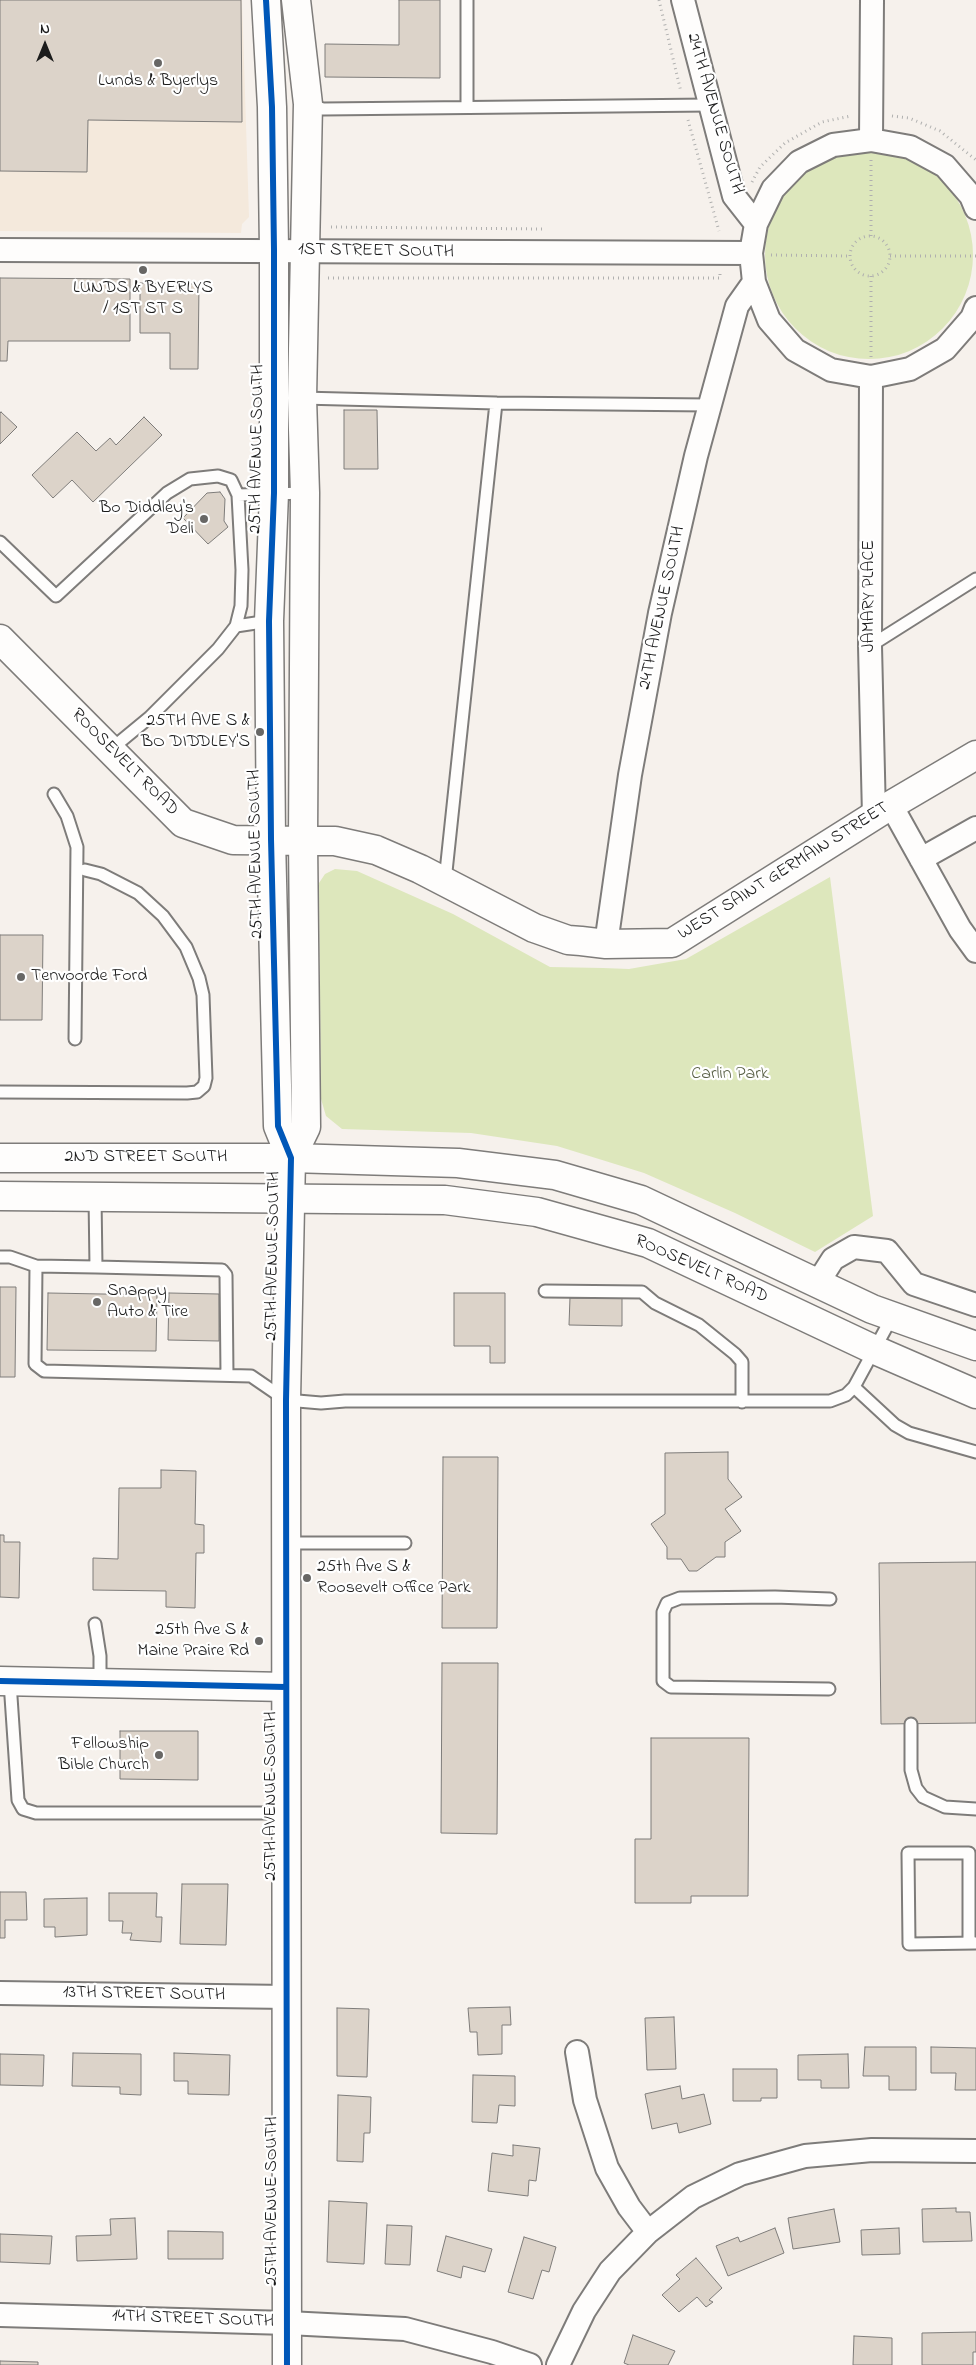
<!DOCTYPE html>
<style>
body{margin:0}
#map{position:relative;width:976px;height:2365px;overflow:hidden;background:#f6f1ec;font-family:"Indie Flower",sans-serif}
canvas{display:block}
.north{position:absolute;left:20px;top:20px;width:50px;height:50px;-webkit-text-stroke:4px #fff;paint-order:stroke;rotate:0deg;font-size:14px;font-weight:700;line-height:20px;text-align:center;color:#1c1c1c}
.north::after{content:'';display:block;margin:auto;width:18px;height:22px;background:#1c1c1c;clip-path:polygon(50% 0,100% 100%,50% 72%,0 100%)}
</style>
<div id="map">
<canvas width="976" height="2365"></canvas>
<div class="north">N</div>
</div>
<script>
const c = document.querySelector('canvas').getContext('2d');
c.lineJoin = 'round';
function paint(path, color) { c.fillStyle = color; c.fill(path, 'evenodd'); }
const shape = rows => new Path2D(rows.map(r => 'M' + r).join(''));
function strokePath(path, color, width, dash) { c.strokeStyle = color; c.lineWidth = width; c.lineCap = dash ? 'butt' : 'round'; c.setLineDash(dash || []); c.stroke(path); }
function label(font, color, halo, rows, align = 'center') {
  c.font = font + ' "Indie Flower",sans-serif'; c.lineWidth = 4.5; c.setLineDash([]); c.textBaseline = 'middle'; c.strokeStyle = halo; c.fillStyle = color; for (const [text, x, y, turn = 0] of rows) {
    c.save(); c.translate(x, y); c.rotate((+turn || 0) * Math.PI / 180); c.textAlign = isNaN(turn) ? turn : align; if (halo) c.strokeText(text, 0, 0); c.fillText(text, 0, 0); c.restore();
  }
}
paint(shape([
 [0,0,242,0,249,217,242,224,241,233,0,231]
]), '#f4e9dc');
paint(shape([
 '765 255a104 104 0 1 1 208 0a104 104 0 1 1-208 0Z',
 [335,869,357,871,453,914,550,967,603,968,629,969,686,959,830,877,873,1216,815,1252,735,1213,644,1173,557,1146,471,1133,342,1129,326,1116,321,1099,319,883,325,874]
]), '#dde7bc');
const building = shape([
 [0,0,241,0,242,122,88,120,87,172,0,171,0,0],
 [399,0,440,0,440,78,325,77,325,44,399,45,399,0],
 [0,278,130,279,130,341,8,341,7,361,0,361,0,278],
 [140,283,199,284,198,369,170,369,170,333,140,333,140,283],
 [344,410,377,410,378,469,344,469,344,410],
 [1,412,17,427,0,444,0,413,1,412],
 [144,417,162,435,93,502,72,480,53,498,32,475,77,432,96,451,110,438,116,445,144,417],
 [220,492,225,499,224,521,228,527,208,544,183,518,207,493,220,492],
 [0,935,43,935,42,1020,0,1020,0,935],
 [0,1287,16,1287,15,1377,0,1377,0,1287],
 [48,1293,157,1295,156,1351,47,1350,48,1293],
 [169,1293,219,1294,219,1341,168,1340,169,1293],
 [454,1293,505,1293,505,1363,490,1363,490,1346,454,1346,454,1293],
 [570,1298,622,1298,622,1326,569,1325,570,1298],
 [728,1452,728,1479,742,1497,725,1509,741,1531,725,1542,725,1557,716,1557,697,1571,689,1571,681,1559,667,1559,667,1547,651,1524,665,1514,665,1453,728,1452],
 [443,1457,498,1457,497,1628,442,1628,443,1457],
 [161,1470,196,1471,195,1524,204,1525,204,1553,196,1553,195,1608,166,1607,166,1591,93,1590,93,1558,118,1559,119,1488,161,1488,161,1470],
 [0,1535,4,1535,4,1542,20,1542,19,1598,0,1597,0,1535],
 [976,1562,976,1723,881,1724,879,1563,976,1562],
 [442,1663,498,1663,497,1834,441,1833,442,1663],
 [120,1731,198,1731,198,1780,120,1779,120,1731],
 [651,1738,749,1738,748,1896,691,1896,691,1903,635,1903,635,1839,651,1839,651,1738],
 [182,1884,228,1884,226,1945,180,1944,182,1884],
 [0,1892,26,1892,27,1920,5,1920,5,1938,0,1938,0,1892],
 [109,1893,157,1893,156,1917,162,1917,161,1942,130,1940,132,1933,122,1933,123,1921,109,1921,109,1893],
 [87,1898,87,1935,55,1937,55,1927,44,1927,44,1899,87,1898],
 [510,2007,511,2025,502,2025,502,2054,478,2055,477,2032,470,2032,468,2008,510,2007],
 [337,2008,369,2009,367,2077,337,2076,337,2008],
 [674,2017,676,2069,647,2070,645,2018,674,2017],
 [865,2047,916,2047,916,2090,889,2090,889,2076,863,2076,865,2047],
 [931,2047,976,2048,976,2090,955,2090,956,2073,931,2073,931,2047],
 [73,2053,141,2054,141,2095,120,2094,120,2087,72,2086,73,2053],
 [174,2053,230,2055,229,2095,188,2094,188,2081,174,2081,174,2053],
 [0,2054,44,2055,43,2086,0,2085,0,2054],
 [848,2054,849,2088,821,2088,821,2080,798,2080,798,2055,848,2054],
 [733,2069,777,2069,777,2098,761,2098,761,2101,733,2101,733,2069],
 [473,2075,515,2076,515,2106,499,2105,497,2123,472,2122,473,2075],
 [680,2086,682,2099,704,2094,711,2124,679,2133,677,2123,652,2129,645,2094,680,2086],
 [338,2095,371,2097,370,2133,364,2133,363,2162,337,2161,338,2095],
 [513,2145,540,2148,536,2181,529,2180,528,2196,488,2191,492,2153,513,2156,513,2145],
 [329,2201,367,2203,364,2264,327,2262,329,2201],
 [956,2208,956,2212,970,2212,972,2241,923,2242,922,2209,956,2208],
 [834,2209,840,2242,793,2249,788,2218,834,2209],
 [135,2218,137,2259,77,2261,76,2236,111,2235,110,2219,135,2218],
 [387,2225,412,2226,410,2265,385,2264,387,2225],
 [775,2228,784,2253,728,2276,716,2246,738,2237,740,2242,775,2228],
 [899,2228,900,2254,862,2255,861,2230,899,2228],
 [168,2231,223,2232,223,2259,168,2259,168,2231],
 [0,2234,52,2236,50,2264,0,2262,0,2234],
 [446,2236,492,2249,485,2272,463,2266,461,2278,437,2271,446,2236],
 [524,2237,556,2247,549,2272,542,2270,533,2299,508,2292,524,2237],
 [696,2258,722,2288,709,2300,713,2302,706,2307,697,2297,679,2312,662,2295,680,2279,676,2275,696,2258],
 [976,2332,976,2352,973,2352,973,2365,922,2365,922,2333,976,2332],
 [633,2335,675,2351,668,2365,629,2365,624,2363,633,2335],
 [854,2336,892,2338,892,2365,853,2365,854,2336],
 [0,2361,38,2362,38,2365,0,2365,0,2361]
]);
paint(building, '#dcd3c9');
strokePath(building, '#7e7c7a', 1);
const lane = shape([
 [467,0,467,107],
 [308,104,323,109,710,105],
 [302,398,496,403,710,405],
 [238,495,305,493],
 [0,542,56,596,167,493,190,479,218,476,231,480,238,495,242,570,241,606,236,626,218,649,150,717,110,750],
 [236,626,269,621],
 [870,646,976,579],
 [54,794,67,816,77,847,75,1039],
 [445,881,496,403],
 [0,1092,187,1093,197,1092,204,1086,206,1078,203,995,199,978,186,947,163,916,138,893,101,874,85,870],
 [0,1257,10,1257,36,1266,96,1267,95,1197],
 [36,1266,35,1364,44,1371,251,1376,286,1400,321,1403,345,1401,830,1401,846,1395,854,1387,892,1317],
 [96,1267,222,1270,226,1275,227,1375],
 [545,1291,642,1292,655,1303,699,1325,735,1354,742,1362,742,1402],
 [854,1387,895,1425,909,1433,976,1452],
 [286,1543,405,1543],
 [95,1624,100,1656,100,1683],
 [10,1682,18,1800,23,1809,36,1813,287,1813],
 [829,1689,671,1687,663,1681,663,1612,667,1603,680,1598,775,1597,830,1599],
 [911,1724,911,1770,916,1788,923,1797,945,1807,976,1809],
 [969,1943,969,1853,908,1853,909,1944,976,1943]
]);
const street = shape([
 [683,0,734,196,756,224],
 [871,140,872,0],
 [976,208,971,196,945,166,910,147,871,140,833,145,799,162,773,189,756,224,751,253,754,282,769,320,795,350,831,370,871,377,910,369,945,349,972,318,976,308],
 [0,250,751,253],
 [871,377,870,646,874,816],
 [891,805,960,929,976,951],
 [921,859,976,828],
 [606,944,630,775,660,613,696,456,737,306,754,282],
 [817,1284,833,1259,854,1247,887,1251,914,1284,976,1305],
 [0,1993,288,1997],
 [577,2052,585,2100,607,2168,629,2207,648,2232],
 [0,2315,288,2323,405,2329,492,2352,530,2365],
 [558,2365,584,2311,610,2271,648,2232,693,2197,740,2174,805,2156,872,2150,976,2151]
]);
const secondary = shape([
 [266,0,272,107,274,250,274,493,269,621,271,839,278,1126,291,1158,286,1400,287,2365],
 [0,639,183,823,233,840,335,841,376,850,420,869,534,928,568,940,581,941,606,944,672,943,891,805,976,755],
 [291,1158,306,1127,303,840,305,493,302,398,308,104,296,0],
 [0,1681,286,1687]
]);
const primary = shape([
 [0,1158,291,1158,458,1163,555,1175,641,1200,872,1309,976,1346],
 [0,1196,445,1200,537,1212,648,1243,875,1350,976,1394]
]);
strokePath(lane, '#7e7c7a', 15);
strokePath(street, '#7e7c7a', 26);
strokePath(secondary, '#7e7c7a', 31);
strokePath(primary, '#7e7c7a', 31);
strokePath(shape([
 [659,0,681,92],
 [892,116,909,118,940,131,976,160],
 [688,120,719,231],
 [752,182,760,167,785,143,822,122,851,116],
 [331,227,543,229],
 [871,236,871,159],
 '850 256a20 20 0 1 1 40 0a20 20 0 1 1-40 0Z',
 [771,255,851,256],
 [890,256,976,256],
 [328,278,720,278,720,271],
 [871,357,871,276]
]), '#b0b0af', 3, [1, 4]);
strokePath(lane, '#fefdfc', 11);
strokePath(street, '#fefdfc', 22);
strokePath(secondary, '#fefdfc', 28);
strokePath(primary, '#fefdfc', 28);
strokePath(shape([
 [266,0,272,107,274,250,274,493,269,621,271,839,278,1126,291,1158,286,1400,287,2365],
 [0,1681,286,1687]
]), '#0057b8', 6);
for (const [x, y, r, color] of [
 [158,63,5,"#686765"],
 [143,270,5,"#686765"],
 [204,519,5,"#686765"],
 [260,732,5,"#686765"],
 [21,977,5,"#686765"],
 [97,1302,5,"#686765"],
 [307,1578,5,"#686765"],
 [259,1641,5,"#686765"],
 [159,1755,5,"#686765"]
]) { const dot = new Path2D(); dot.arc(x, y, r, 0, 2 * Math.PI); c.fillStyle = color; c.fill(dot); strokePath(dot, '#fff', 2); }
label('18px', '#1c1c1c', '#fff', [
 ["Lunds & Byerlys",158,82,"center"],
 ["LUNDS & BYERLYS",143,289,"center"],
 ["/ 1ST ST S",143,310,"center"],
 ["Bo Diddley's",194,509],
 ["Deli",194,530],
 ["25TH AVE S &",250,722],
 ["BO DIDDLEY'S",250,743],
 ["Tenvoorde Ford",31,977,"left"],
 ["Snappy",107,1292,"left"],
 ["Auto & Tire",107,1313,"left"],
 ["25th Ave S &",317,1568,"left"],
 ["Roosevelt Office Park",317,1589,"left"],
 ["25th Ave S &",249,1631],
 ["Maine Praire Rd",249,1652],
 ["Fellowship",149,1745],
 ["Bible Church",149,1766]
], 'right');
label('18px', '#1c1c1c', '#fff', [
 ["24TH AVENUE SOUTH",714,114,74],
 ["1ST STREET SOUTH",376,252,1],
 ["25TH AVENUE SOUTH",258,449,-89],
 ["JAMARY PLACE",870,596,-90],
 ["24TH AVENUE SOUTH",663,608,-78],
 ["ROOSEVELT ROAD",124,763,45],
 ["25TH AVENUE SOUTH",257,854,-91],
 ["WEST SAINT GERMAIN STREET",784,872,-32],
 ["2ND STREET SOUTH",146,1158],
 ["25TH AVENUE SOUTH",274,1256,-89],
 ["ROOSEVELT ROAD",701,1270,24],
 ["25TH AVENUE SOUTH",272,1796,-90],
 ["13TH STREET SOUTH",144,1995,1],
 ["25TH AVENUE SOUTH",273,2201,-90],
 ["14TH STREET SOUTH",193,2320,2]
]);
label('18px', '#596046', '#fff', [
 ["Carlin Park",730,1075]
]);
</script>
